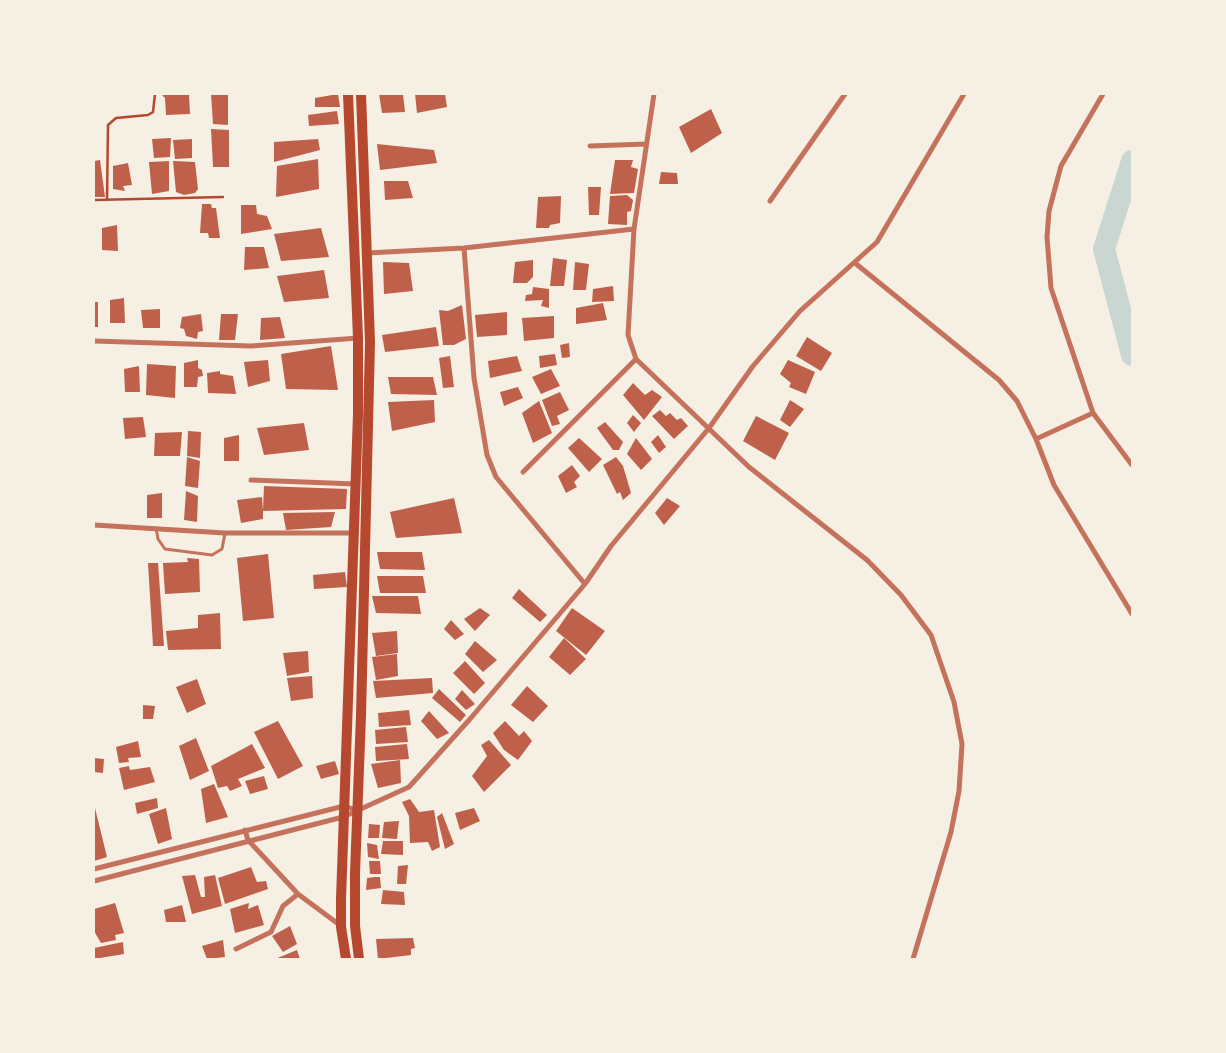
<!DOCTYPE html>
<style>
body{margin:0}
#map{position:relative;width:1226px;height:1053px;overflow:hidden;background:#f6efe4;font-family:"Libre Baskerville",serif}
canvas{display:block}
.frame{position:absolute;inset:0;border:95px solid #f6efe4;pointer-events:none}
</style>
<div id="map">
<canvas width="1226" height="1053"></canvas>
<div class="frame"></div>
</div>
<script>
const c = document.querySelector('canvas').getContext('2d');
c.lineJoin = 'round';
const shape = rows => new Path2D(rows.map(r => 'M' + r).join(''));
function strokePath(path, color, width, dash) { c.strokeStyle = color; c.lineWidth = width; c.lineCap = dash ? 'butt' : 'round'; c.setLineDash(dash || []); c.stroke(path); }
function paint(path, color) { c.fillStyle = color; c.fill(path, 'evenodd'); }
strokePath(shape([
 [1132,161,1104,249,1132,355]
]), '#c9d6d2', 22);
paint(shape([
 [161,94,189,94,190,114,166,115,165,98],
 [211,94,228,94,228,125,213,124],
 [338,94,340,107,315,107,315,98],
 [379,94,403,94,405,112,382,113],
 [415,94,445,94,447,107,417,113],
 [711,109,722,133,691,153,679,127],
 [337,111,339,124,309,126,308,115],
 [211,129,229,130,229,167,213,167],
 [171,138,170,157,154,158,152,139],
 [192,139,192,158,175,159,173,140],
 [318,139,320,150,274,162,274,142],
 [377,144,434,150,437,163,380,170],
 [318,159,319,189,276,197,277,166],
 [100,160,105,197,94,197,94,161],
 [615,160,633,160,631,167,638,169,634,193,610,194],
 [169,161,169,191,152,194,149,162],
 [173,161,195,162,198,189,195,193,184,195,176,192],
 [128,163,132,185,123,186,125,191,113,189,113,166],
 [661,172,677,173,678,184,659,184],
 [384,181,408,181,413,198,385,200],
 [588,187,601,187,599,215,589,215],
 [627,195,633,200,631,211,627,212,627,225,608,224,610,196],
 [561,196,560,223,550,225,549,228,536,228,538,197],
 [202,204,211,204,212,208,216,208,220,238,209,238,208,233,200,233],
 [241,205,256,205,257,214,267,216,272,229,241,234],
 [117,225,118,251,102,250,102,228],
 [321,228,329,257,281,261,274,234],
 [245,247,264,247,269,268,244,270],
 [553,258,567,260,564,286,550,286],
 [533,260,533,277,527,283,513,283,515,262],
 [383,262,409,263,413,291,384,294],
 [575,262,589,264,586,290,573,290],
 [324,270,329,298,284,302,277,276],
 [613,286,614,301,592,302,593,289],
 [533,287,549,289,549,308,541,306,543,300,525,301,526,295,532,294],
 [124,298,125,323,110,323,110,300],
 [94,302,98,302,98,327,94,327],
 [603,303,607,320,576,324,576,308],
 [462,305,466,339,454,345,443,345,439,310,448,311],
 [160,309,160,328,143,328,141,310],
 [507,312,507,335,477,337,475,315],
 [201,314,203,331,198,332,197,339,186,336,184,329,180,328,182,317],
 [221,314,238,314,235,340,219,340],
 [554,316,554,338,524,341,522,318],
 [280,317,285,338,260,340,261,318],
 [436,327,439,346,385,352,382,335],
 [807,337,832,353,821,371,796,356],
 [569,343,570,357,562,358,560,345],
 [331,346,338,390,286,389,281,354],
 [555,354,557,365,540,368,539,356],
 [450,356,454,387,443,388,439,358],
 [517,356,522,371,490,378,488,361],
 [198,360,198,368,202,370,203,376,198,377,197,387,184,387,184,363],
 [268,360,270,381,248,387,244,362],
 [788,360,815,372,806,394,789,387,791,383,780,374],
 [147,364,176,366,175,398,146,395],
 [139,366,140,392,125,392,124,369],
 [551,369,560,386,541,394,532,377],
 [220,371,220,374,233,376,236,394,208,393,207,373],
 [388,377,433,377,437,395,391,394],
 [633,383,645,395,652,390,662,397,644,420,623,395],
 [518,387,523,398,504,406,500,392],
 [560,392,569,410,557,416,560,424,552,426,542,400],
 [434,400,435,422,392,431,388,402],
 [790,400,804,409,790,427,780,420],
 [539,401,552,433,533,443,522,413],
 [660,410,666,416,670,413,677,420,681,418,688,426,674,439,652,416],
 [633,415,641,423,634,432,627,423],
 [756,416,789,433,775,460,743,441],
 [143,417,146,437,125,439,123,418],
 [605,422,623,442,619,450,613,450,597,428],
 [304,423,309,450,264,455,257,428],
 [188,431,201,432,200,458,187,456],
 [182,432,180,456,154,456,155,433],
 [239,435,239,461,224,461,224,438],
 [658,435,666,447,659,453,651,442],
 [579,438,602,459,589,472,568,448],
 [636,438,652,459,641,470,627,454],
 [187,457,200,461,198,488,185,486],
 [616,457,623,466,631,493,623,500,620,492,617,494,603,465],
 [572,465,580,476,574,482,577,487,566,493,558,476],
 [264,486,347,489,346,509,263,511,263,519,241,523,237,500,262,497,263,511],
 [186,491,198,496,197,522,184,520],
 [162,493,162,518,147,518,147,495],
 [454,498,462,533,396,538,390,512],
 [667,498,680,506,664,525,655,513],
 [335,512,331,527,286,530,283,513],
 [377,552,422,552,425,570,380,569],
 [268,554,274,618,243,621,237,558],
 [187,558,199,559,200,592,165,594,163,563,188,562],
 [148,563,158,563,164,646,153,646],
 [345,572,347,587,314,589,313,575],
 [377,576,423,576,426,593,380,593],
 [519,589,547,615,540,622,512,598],
 [372,596,418,596,421,614,376,613],
 [480,608,490,615,475,631,464,619],
 [572,608,605,631,586,655,556,631],
 [220,613,221,649,168,650,166,631,198,628,198,615],
 [451,620,464,634,455,640,444,629],
 [397,631,398,653,376,656,372,633],
 [564,638,586,659,570,675,549,657],
 [475,641,497,660,483,672,465,654],
 [308,651,309,672,287,676,283,653],
 [397,654,398,676,376,680,372,657],
 [465,661,485,683,474,694,453,673],
 [312,676,313,698,291,701,287,678],
 [432,678,433,693,376,698,373,681],
 [197,679,206,704,187,713,176,687],
 [527,686,548,706,533,722,511,705],
 [439,689,466,715,460,722,432,698],
 [462,690,475,704,466,710,455,699],
 [143,705,155,706,153,719,143,719],
 [409,710,411,725,379,727,378,713],
 [429,711,449,733,437,739,421,721],
 [278,721,303,766,278,779,254,732],
 [505,721,519,736,524,731,532,741,518,760,504,750,493,733],
 [406,727,408,742,376,744,375,730],
 [196,738,209,771,190,780,179,746],
 [489,740,511,765,484,792,472,776,487,756,481,745],
 [138,741,141,757,128,758,129,762,119,763,116,747],
 [252,744,265,768,238,779,242,786,230,791,227,786,218,788,211,766],
 [407,744,409,759,376,761,375,747],
 [94,758,104,759,103,773,94,772],
 [400,760,401,783,378,788,371,764],
 [335,761,339,774,321,779,316,766],
 [129,766,130,770,150,767,155,782,124,790,119,768],
 [264,776,268,789,250,794,245,781],
 [214,784,228,817,206,823,201,789],
 [157,798,158,808,137,814,135,803],
 [410,799,419,812,434,810,440,847,432,851,428,842,410,843,409,816,402,802],
 [94,804,107,857,94,861],
 [166,808,172,839,158,844,149,814],
 [474,808,480,821,460,830,455,813],
 [442,813,454,844,445,849,437,817],
 [399,821,397,839,382,838,384,822],
 [369,824,380,825,379,838,368,838],
 [383,841,403,841,403,855,381,854],
 [367,843,377,845,379,859,368,857],
 [369,861,380,861,381,874,370,874],
 [408,865,406,884,397,884,398,866],
 [251,867,257,882,266,881,268,889,225,904,218,878],
 [195,875,201,897,205,897,204,877,215,875,222,906,192,914,182,876],
 [375,877,380,877,381,888,366,890,367,878],
 [383,890,404,892,405,905,381,904],
 [115,903,124,933,115,935,116,940,101,943,94,931,94,909],
 [249,903,248,909,258,905,264,925,235,933,230,909],
 [182,905,186,922,166,922,164,910],
 [290,926,297,944,283,952,272,936],
 [413,938,415,948,411,949,411,955,378,959,376,939],
 [223,940,225,957,207,959,202,946],
 [123,942,124,954,94,959,94,948],
 [297,950,300,959,275,959]
]), '#bf614a');
strokePath(shape([
 [94,200,223,197],
 [107,200,108,125,116,118,148,115,153,112,155,94]
]), '#b5482f', 2.5);
strokePath(shape([
 [156,528,158,539,165,549,212,555,222,549,225,533]
]), '#c5725c', 3);
strokePath(shape([
 [654,94,634,229,628,335,636,359,749,467,867,560,901,595,931,635,954,702,962,744,959,791,951,832,913,959],
 [1103,94,1061,166,1049,211,1047,237,1051,288,1093,413,1132,465],
 [590,146,646,144],
 [770,201,845,94],
 [464,248,474,378,487,455,496,477,585,584],
 [367,253,464,248,634,229],
 [855,263,999,380,1017,401,1036,439,1054,485,1132,614],
 [94,341,251,346,358,338],
 [1036,439,1093,413],
 [523,472,636,359],
 [251,480,356,484],
 [94,525,225,533,355,533],
 [245,830,248,840,298,894,341,926],
 [94,869,344,806,356,810],
 [94,881,343,817,409,787,470,719,585,584,611,546,709,428,753,366,800,311,877,242,964,94],
 [236,949,271,932,283,906,298,894]
]), '#c5725c', 5);
strokePath(shape([
 [346,959,341,927,341,899,358,414,358,338,348,94],
 [359,959,355,926,355,873,361,715,370,342,361,94]
]), '#b5482f', 10);
</script>
